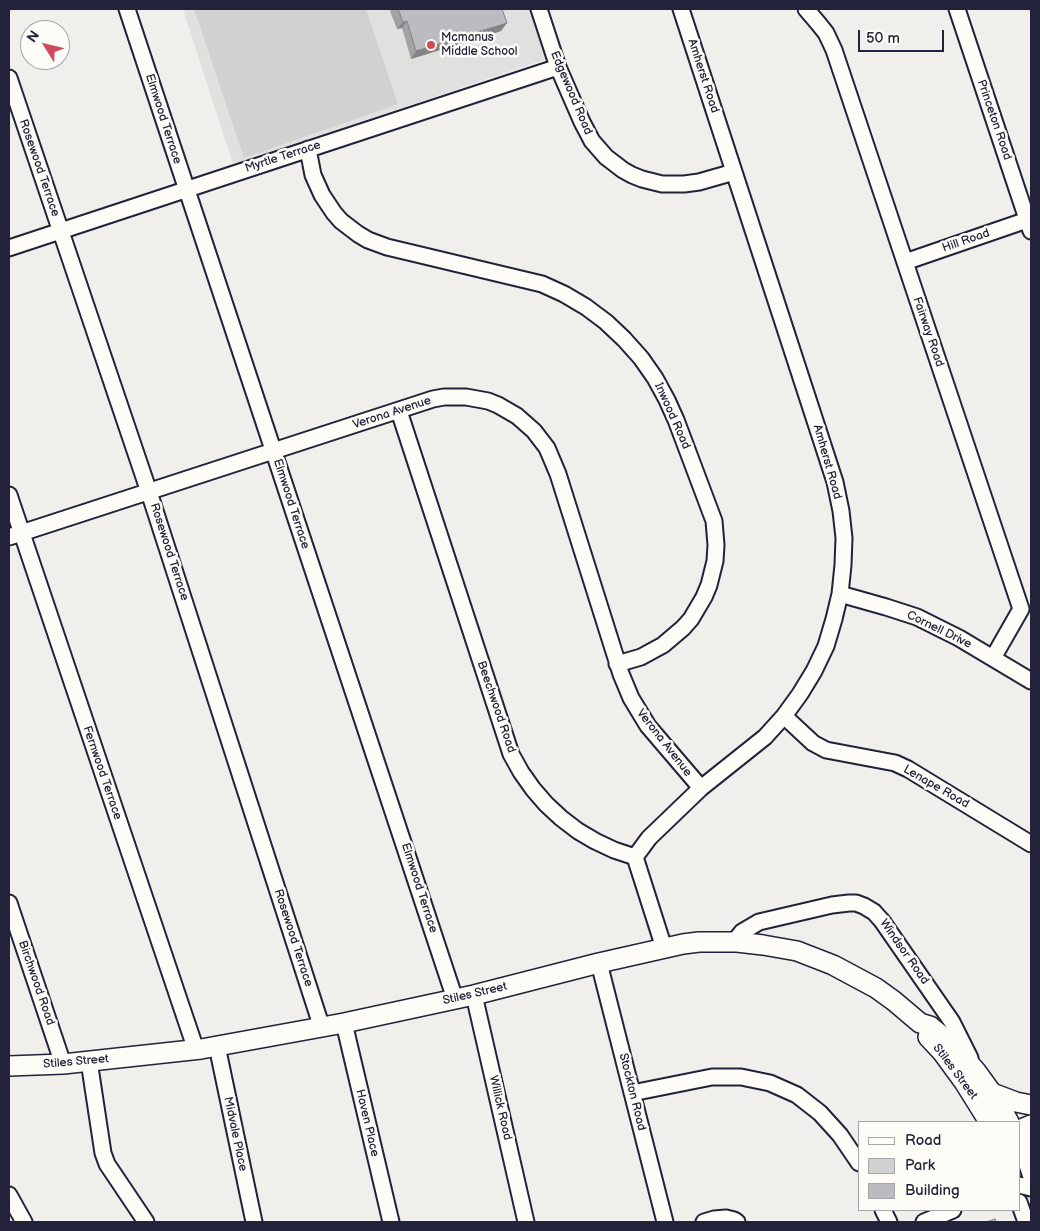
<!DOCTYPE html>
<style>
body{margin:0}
#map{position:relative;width:1040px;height:1231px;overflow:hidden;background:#f0efec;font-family:"Balsamiq Sans",sans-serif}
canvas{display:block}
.frame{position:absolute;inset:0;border:10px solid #22223b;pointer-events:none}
.legend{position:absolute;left:858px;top:1121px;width:162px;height:90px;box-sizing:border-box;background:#fdfcf7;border:1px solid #a5a5ac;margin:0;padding:6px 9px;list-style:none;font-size:15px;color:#22223b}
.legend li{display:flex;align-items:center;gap:10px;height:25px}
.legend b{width:25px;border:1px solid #a5a5ac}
.north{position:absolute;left:20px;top:20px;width:50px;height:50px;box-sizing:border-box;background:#fdfcf7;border:1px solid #a5a5ac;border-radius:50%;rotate:306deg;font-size:14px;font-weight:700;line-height:20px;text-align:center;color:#22223b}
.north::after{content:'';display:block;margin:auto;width:18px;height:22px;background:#d1495b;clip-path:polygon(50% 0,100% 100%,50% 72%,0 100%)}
.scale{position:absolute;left:858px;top:30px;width:86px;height:22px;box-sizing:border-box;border:2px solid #22223b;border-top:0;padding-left:6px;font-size:15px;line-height:18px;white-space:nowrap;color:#22223b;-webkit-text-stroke:4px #fdfcf7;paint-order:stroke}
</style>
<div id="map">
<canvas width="1040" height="1231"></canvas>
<div class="frame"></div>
<ul class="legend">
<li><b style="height:6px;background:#fdfcf7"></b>Road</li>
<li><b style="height:14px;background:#d2d1d1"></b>Park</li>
<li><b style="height:14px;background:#bcbcc0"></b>Building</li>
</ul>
<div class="north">N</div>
<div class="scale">50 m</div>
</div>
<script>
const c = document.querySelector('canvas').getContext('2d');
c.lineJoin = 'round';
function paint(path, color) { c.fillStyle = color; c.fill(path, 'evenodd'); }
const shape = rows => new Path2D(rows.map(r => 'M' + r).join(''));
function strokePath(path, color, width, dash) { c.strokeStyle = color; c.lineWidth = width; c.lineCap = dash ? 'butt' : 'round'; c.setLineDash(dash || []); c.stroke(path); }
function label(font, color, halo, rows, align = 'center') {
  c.font = font + ' "Balsamiq Sans",sans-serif'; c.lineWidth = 5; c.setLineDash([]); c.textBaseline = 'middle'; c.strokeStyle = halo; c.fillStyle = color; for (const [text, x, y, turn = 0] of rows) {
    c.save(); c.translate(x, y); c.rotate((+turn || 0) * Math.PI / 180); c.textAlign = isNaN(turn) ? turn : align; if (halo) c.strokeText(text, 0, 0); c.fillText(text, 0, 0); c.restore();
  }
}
paint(shape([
 [183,9,530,9,547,59,233,164]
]), '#e0e0df');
paint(shape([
 [194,9,366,9,398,104,244,158]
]), '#d2d1d1');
const minor = shape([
 [127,9,455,999],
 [539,9,558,67,582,122,592,141,606,157,623,170,632,175,642,179,662,184,684,184,699,182,734,172],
 [806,9,818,23,826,33,834,50,1021,609,993,658],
 [957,9,1031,231],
 [9,78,149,492,322,1028],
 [308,149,313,175,322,195,334,213,341,221,358,234,368,240,387,247,542,284,564,294,586,307,606,322,624,339,641,358,655,378,667,400,676,420,714,521,716,545,715,561,709,585,704,597,691,619,683,628,663,645,641,657,617,664],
 [9,248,558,67],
 [905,262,1027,220],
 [399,411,511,754,521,772,533,789,546,804,561,818,578,831,595,841,614,850,635,857],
 [9,495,196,1050],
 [9,537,433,399,444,397,466,397,488,401,498,405,517,416,534,431,547,448,558,474,621,674,631,698,648,726,701,788],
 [840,594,886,607,917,617,959,638,1031,681],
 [784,716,813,743,826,750,895,763,908,769,1031,844],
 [635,857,649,838,701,788,765,737,784,716,800,694,814,671,826,646,834,619,840,594,843,565,844,538,841,511,835,482,681,9],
 [635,857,664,948],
 [9,903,63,1064],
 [737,942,738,937,742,932,759,922,832,905,849,903,856,903,864,906,874,912,882,921,952,1022,970,1058],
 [599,963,665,1222],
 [474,995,526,1222],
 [344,1023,391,1222],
 [217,1046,254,1222],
 [89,1061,103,1153,107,1164,146,1222],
 [632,1093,712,1077,741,1077,770,1083,797,1095,820,1113,840,1135,859,1163],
 [1019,1141,1031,1177],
 [1019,1185,1031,1188],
 [9,1195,24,1222],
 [1019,1202,1026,1222],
 [883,1210,889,1222],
 [704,1222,714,1219,726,1218,734,1220,737,1222],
 [924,1222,953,1210]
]);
const major = shape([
 [928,1037,942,1052,964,1082,989,1122],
 [9,1066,63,1064,201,1049,344,1023,474,995,599,963,683,944,699,942,737,942,763,945,797,951,833,965,876,988,894,1001,920,1023,930,1026,953,1045,976,1071,992,1093,1009,1122],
 [992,1093,1016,1102,1031,1105],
 [1019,1130,1031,1125],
 [1019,1146,1031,1143]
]);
strokePath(minor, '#22223b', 19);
strokePath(major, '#22223b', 22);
strokePath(minor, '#fdfcf7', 15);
strokePath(major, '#fdfcf7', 19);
paint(shape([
 [392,9,502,9,501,31,411,59,402,28,397,29,390,11]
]), '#a2a2a5');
paint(shape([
 [407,21,402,28,397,29,403,22],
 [507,23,501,31,411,59,416,51]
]), '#848486');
const building = shape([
 [398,9,502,9,507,23,416,51,407,21,403,22,398,9],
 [995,1219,996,1222,986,1222,995,1219]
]);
paint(building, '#bcbcc0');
strokePath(building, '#848486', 1);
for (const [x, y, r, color] of [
 [431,45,5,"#d1495b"]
]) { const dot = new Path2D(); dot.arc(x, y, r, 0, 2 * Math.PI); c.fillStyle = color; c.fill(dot); strokePath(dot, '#fdfcf7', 2); }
label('12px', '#22223b', '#fdfcf7', [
 ["Mcmanus",441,38],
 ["Middle School",441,52]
], 'left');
label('12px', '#22223b', '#fdfcf7', [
 ["Amherst Road",703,76,72],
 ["Edgewood Road",571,93,67],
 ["Elmwood Terrace",163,119,72],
 ["Princeton Road",994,120,71],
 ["Myrtle Terrace",283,157,-18],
 ["Rosewood Terrace",39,168,71],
 ["Hill Road",966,241,-19],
 ["Fairway Road",928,332,71],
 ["Verona Avenue",392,413,-18],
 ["Inwood Road",672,416,66],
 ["Amherst Road",827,462,74],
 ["Elmwood Terrace",291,504,72],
 ["Rosewood Terrace",169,552,72],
 ["Cornell Drive",939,630,26],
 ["Beechwood Road",496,707,71],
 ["Verona Avenue",664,743,52],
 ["Fernwood Terrace",102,773,71],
 ["Lenape Road",936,787,30],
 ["Elmwood Terrace",419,888,72],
 ["Rosewood Terrace",293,938,72],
 ["Windsor Road",904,952,55],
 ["Birchwood Road",36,983,71],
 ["Stiles Street",475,994,-13],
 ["Stiles Street",76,1062,-5],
 ["Stiles Street",955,1072,53],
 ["Stockton Road",632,1092,76],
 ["Willick Road",500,1108,77],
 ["Haven Place",367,1123,77],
 ["Midvale Place",235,1134,78]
]);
</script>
